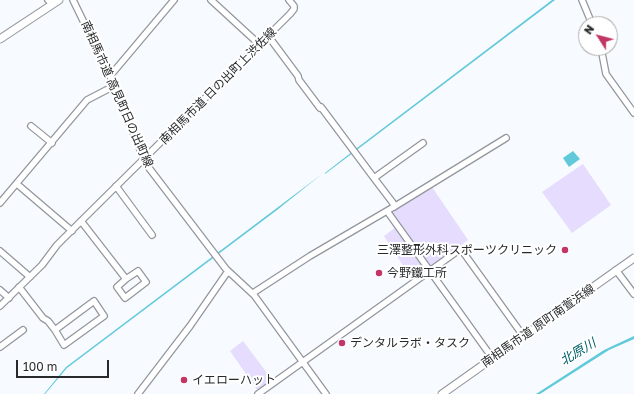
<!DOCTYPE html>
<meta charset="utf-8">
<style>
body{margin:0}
#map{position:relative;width:634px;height:394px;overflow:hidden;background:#f7fafe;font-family:"Golos Text",sans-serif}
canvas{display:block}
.north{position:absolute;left:578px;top:16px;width:40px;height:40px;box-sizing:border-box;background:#fff;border:1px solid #a9a9aa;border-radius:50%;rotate:306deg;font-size:11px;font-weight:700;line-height:16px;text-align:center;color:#27292b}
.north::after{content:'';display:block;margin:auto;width:14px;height:18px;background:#c23567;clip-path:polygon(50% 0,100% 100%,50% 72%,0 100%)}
.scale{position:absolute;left:16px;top:360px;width:93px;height:18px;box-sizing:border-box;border:2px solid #27292b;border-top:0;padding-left:5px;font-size:12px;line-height:14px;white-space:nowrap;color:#27292b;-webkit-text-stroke:3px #fff;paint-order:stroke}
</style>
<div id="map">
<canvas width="634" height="394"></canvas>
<div class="north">N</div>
<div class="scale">100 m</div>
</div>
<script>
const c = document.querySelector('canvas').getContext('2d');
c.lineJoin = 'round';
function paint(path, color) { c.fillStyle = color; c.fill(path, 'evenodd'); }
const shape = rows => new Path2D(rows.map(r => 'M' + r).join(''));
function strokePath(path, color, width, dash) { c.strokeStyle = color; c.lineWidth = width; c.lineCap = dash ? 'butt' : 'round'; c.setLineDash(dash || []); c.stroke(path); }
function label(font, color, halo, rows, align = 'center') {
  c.font = font + ' "Golos Text","Noto Sans JP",sans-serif'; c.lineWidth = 4; c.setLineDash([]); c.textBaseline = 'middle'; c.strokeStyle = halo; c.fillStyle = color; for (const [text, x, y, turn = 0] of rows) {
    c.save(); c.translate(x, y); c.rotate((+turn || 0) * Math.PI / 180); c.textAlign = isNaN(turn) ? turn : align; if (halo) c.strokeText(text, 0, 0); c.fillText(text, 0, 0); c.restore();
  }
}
paint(shape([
 [583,164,611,205,572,233,542,192],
 [432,187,468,240,430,268,391,213],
 [396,227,425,270,411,278,384,236],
 [243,341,273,381,258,391,230,351]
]), '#e5dcfe');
paint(shape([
 [552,0,555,0,325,174,325,173,357,148],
 [573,151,580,159,569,167,563,158],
 [322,174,277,210,67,368,45,394,44,394,66,367],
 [634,336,634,339,609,350,540,394,536,394,604,350]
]), '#60c9da');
const minor = shape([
 [48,0,53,4],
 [73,0,110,76,146,164,226,269,254,295,326,394],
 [211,0,260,45],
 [582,0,592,24],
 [269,37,298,76,299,80,320,108,321,107,374,178,393,203,394,207],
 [601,48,606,74,634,113],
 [110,76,174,0],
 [31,126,52,143],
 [374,178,423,143],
 [17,184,72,231],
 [116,186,152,235],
 [0,203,87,100,114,86],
 [387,211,493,359],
 [81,221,126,279,117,287,125,298,146,282,138,271,126,279],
 [0,251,30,277],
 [616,270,634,294],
 [19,287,43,318,48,321,55,330,64,345,104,316,94,301,55,330],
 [0,290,9,298],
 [253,293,310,256,397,205,506,138],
 [0,306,42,265,57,245,68,234,290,14,294,9,294,6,289,0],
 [0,347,23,330],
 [138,394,190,326,226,274,229,272],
 [258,394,459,250,463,252,524,337]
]);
const tertiary = shape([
 [0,39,59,0],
 [442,394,634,258]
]);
strokePath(minor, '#92979d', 8);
strokePath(tertiary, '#92979d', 9);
strokePath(minor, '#fff', 5.5);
strokePath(tertiary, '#fff', 7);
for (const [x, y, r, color] of [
 [565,250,4,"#c23567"],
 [379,273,4,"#c23567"],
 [342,343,4,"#c23567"],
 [184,380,4,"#c23567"]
]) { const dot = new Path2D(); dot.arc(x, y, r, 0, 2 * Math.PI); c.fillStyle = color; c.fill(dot); strokePath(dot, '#fff', 1.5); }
label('12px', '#27292b', '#fff', [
 ["南相馬市道 日の出町上渋佐線",218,86,-45],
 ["南相馬市道 高見町日の出町線",117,94,66],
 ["南相馬市道 原町南萱浜線",538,326,-35]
]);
label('12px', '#27292b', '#fff', [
 ["三澤整形外科スポーツクリニック",557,250,"right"],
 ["今野鐵工所",387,273],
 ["デンタルラボ・タスク",350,343],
 ["イエローハット",192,380]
], 'left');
label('italic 13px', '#00606b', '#fff', [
 ["北原川",578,352,-31]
]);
</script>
